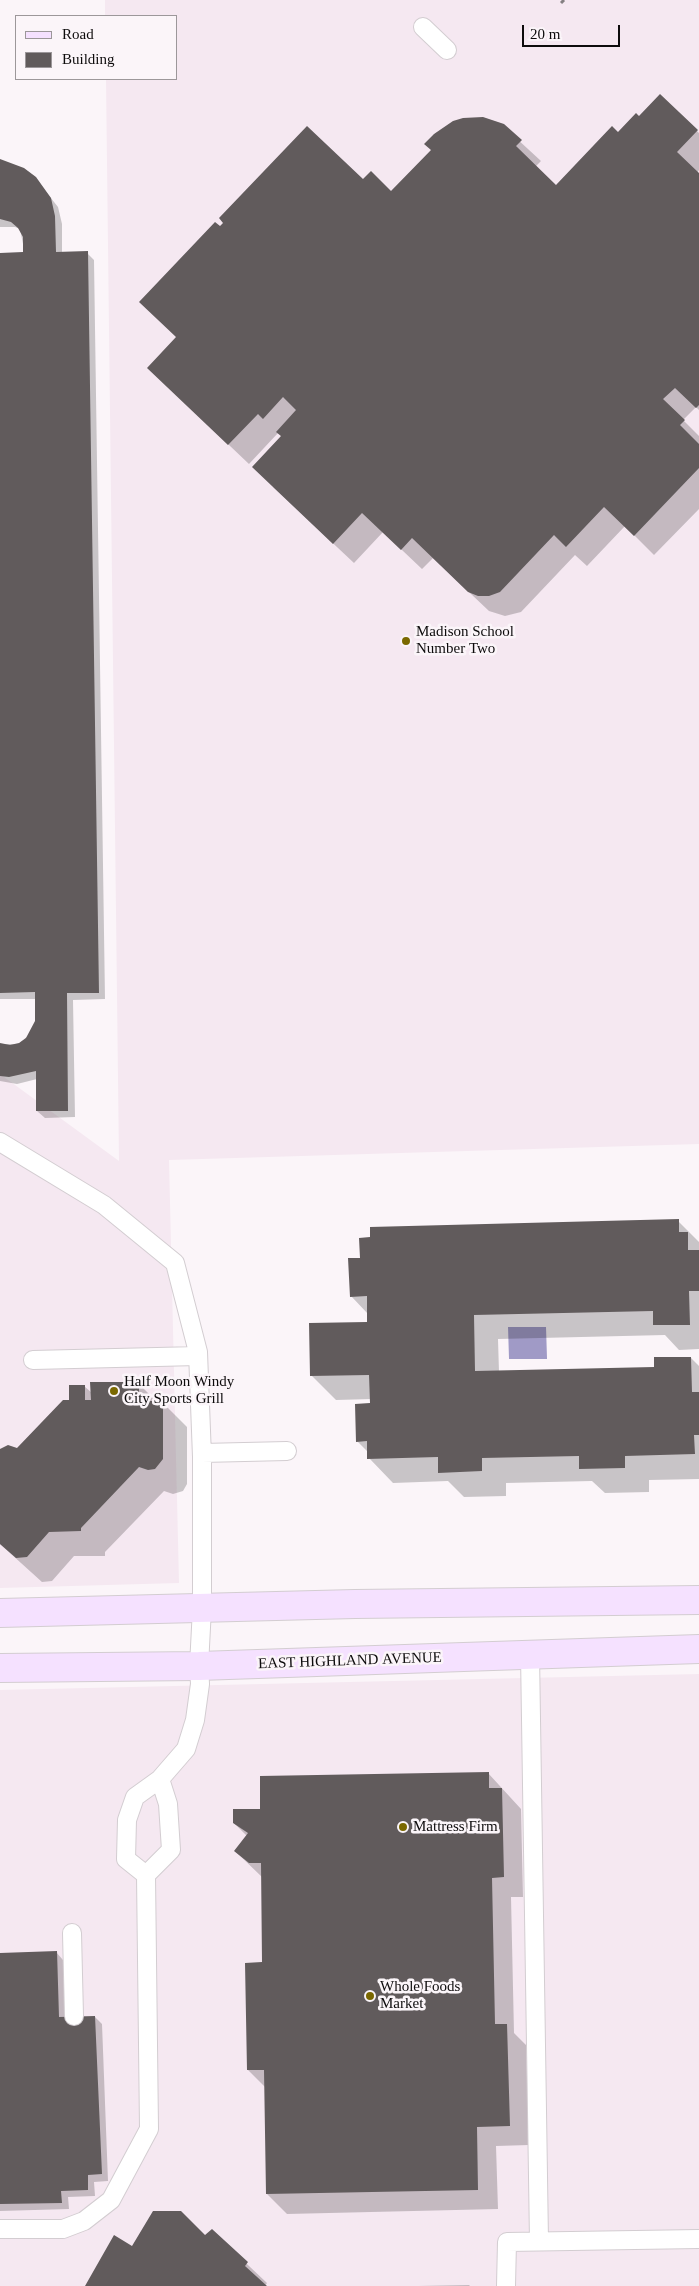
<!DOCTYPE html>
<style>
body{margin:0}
#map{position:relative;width:699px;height:2286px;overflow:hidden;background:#fbf5f9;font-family:Georgia,serif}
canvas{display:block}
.legend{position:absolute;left:15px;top:15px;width:162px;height:65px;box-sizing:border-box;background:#fbf5f9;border:1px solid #9c979a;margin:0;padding:6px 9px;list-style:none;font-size:15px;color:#0d0b0c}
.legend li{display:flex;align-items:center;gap:10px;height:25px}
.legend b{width:25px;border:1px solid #9c979a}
.scale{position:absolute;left:522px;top:25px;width:98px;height:22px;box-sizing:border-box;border:2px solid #0d0b0c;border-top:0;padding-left:6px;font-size:15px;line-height:18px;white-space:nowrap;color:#0d0b0c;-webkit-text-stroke:4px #fbf5f9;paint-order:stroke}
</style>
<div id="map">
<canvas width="699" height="2286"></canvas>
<ul class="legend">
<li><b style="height:6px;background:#f5e1ff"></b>Road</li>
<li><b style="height:14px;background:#615b5c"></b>Building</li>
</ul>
<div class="scale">20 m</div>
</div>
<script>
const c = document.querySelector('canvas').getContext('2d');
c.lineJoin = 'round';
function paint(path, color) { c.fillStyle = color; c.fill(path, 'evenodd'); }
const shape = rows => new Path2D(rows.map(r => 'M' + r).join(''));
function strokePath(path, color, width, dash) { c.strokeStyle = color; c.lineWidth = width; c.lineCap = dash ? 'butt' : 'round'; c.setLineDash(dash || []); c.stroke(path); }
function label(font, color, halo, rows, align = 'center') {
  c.font = font + ' Georgia,serif'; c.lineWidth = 5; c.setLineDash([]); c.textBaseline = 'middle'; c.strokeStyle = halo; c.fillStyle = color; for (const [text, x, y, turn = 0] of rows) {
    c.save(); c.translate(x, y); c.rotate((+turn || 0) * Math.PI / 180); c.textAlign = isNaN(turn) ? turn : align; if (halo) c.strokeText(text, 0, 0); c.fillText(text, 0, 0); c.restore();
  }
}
paint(shape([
 [105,0,699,0,699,1144,169,1160,179,1583,0,1588,0,1074,119,1161,106,79,176,79,176,16,105,16],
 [699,1674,699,2286,0,2286,0,1690]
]), '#f5e8f1');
paint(shape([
 [508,1327,546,1327,547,1359,509,1359]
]), '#a09ac6');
paint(shape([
 [660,96,699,133,699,170,697,173,699,175,699,410,696,407,683,420,699,436,699,509,654,555,625,526,587,566,575,555,521,612,505,616,489,611,433,558,422,569,383,532,354,563,273,487,282,437,278,433,249,464,169,388,178,338,220,228,363,181,391,193,503,126,541,161,535,167,556,186,639,118],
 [0,160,35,178,58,207,62,224,62,253,87,253,94,260,105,999,73,1000,75,1117,45,1118,37,1111,37,1079,17,1084,0,1081,0,1044,19,1044,33,1031,36,1022,36,999,0,999,0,254,25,254,20,229,15,227,0,227],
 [678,1221,699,1242,699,1349,679,1350,665,1335,498,1339,499,1372,655,1368,691,1358,699,1366,699,1479,649,1480,649,1492,605,1493,592,1481,506,1483,506,1496,464,1497,448,1481,393,1483,369,1458,368,1452,357,1441,372,1399,336,1400,311,1375,368,1323,368,1314,351,1296,361,1259],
 [138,1383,157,1402,162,1402,187,1427,187,1484,183,1491,173,1494,164,1491,105,1552,105,1556,74,1556,52,1581,42,1582,0,1544,0,1451,17,1449,84,1386,92,1393],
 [488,1773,521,1809,523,1897,511,1897,514,2033,526,2045,529,2145,496,2146,498,2209,287,2214,267,2194,265,2087,248,2070,264,1963,262,1877,235,1851,247,1836,234,1823,261,1810],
 [56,1952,63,1960,65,2018,95,2017,102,2024,108,2181,94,2182,95,2196,68,2197,69,2209,0,2211,0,1954],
 [212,2231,267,2283,265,2286,86,2286,133,2247,205,2237],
 [469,2285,470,2286,418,2286]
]), '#0003');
paint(shape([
 [660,94,698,130,677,152,699,173,699,405,696,408,675,388,663,399,685,420,680,425,699,444,699,468,634,536,604,507,566,547,554,535,500,592,489,596,478,596,468,592,412,538,401,550,362,513,333,544,252,467,281,436,276,432,296,410,283,397,263,419,258,414,228,445,147,368,176,337,139,302,215,222,220,226,223,223,219,218,307,126,363,179,371,171,391,191,431,150,424,144,434,134,453,121,463,118,483,117,504,124,522,140,516,146,556,185,612,126,618,132,636,113,639,116],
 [0,159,24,168,36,177,51,198,55,216,56,252,88,251,99,993,67,993,68,1111,36,1111,36,1071,9,1077,0,1076,0,1043,10,1045,19,1043,26,1038,35,1021,35,992,0,993,0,253,23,252,23,237,18,228,11,222,0,219],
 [679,1219,679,1232,688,1232,688,1250,699,1250,699,1291,689,1291,690,1325,653,1325,653,1311,474,1315,475,1371,654,1367,654,1357,691,1357,692,1392,699,1392,699,1435,694,1435,695,1454,625,1456,625,1468,579,1469,579,1456,482,1458,482,1471,438,1473,438,1457,367,1459,367,1441,356,1442,355,1404,370,1403,369,1375,310,1376,309,1323,367,1322,367,1296,350,1297,348,1258,360,1258,359,1238,370,1237,370,1227],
 [90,1382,139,1382,139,1399,142,1399,142,1401,163,1401,163,1459,155,1469,148,1470,139,1467,81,1528,81,1531,49,1532,27,1557,16,1558,0,1544,0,1449,8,1445,17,1448,63,1400,69,1400,69,1385,85,1385,85,1400,91,1400],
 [489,1772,489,1788,502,1788,504,1877,492,1878,495,2024,507,2024,510,2126,477,2127,478,2190,266,2194,264,2070,247,2070,245,1963,262,1962,261,1863,249,1863,234,1851,248,1833,233,1823,233,1809,260,1809,260,1776],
 [57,1951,59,2017,95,2016,102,2174,88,2175,88,2190,61,2191,62,2203,0,2204,0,1953],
 [153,2211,181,2211,205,2235,212,2229,248,2262,245,2266,267,2286,85,2286,114,2235,132,2246]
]), '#615b5c');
const service = shape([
 [423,27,447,50],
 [0,1142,104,1205,175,1263,198,1352,202,1457,202,1608,199,1666,200,1684,195,1720,186,1749,160,1779,135,1797,127,1820,126,1859,146,1875],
 [33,1360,198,1356],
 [202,1453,287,1451],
 [530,1654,539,2241],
 [72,1933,74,2016],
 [0,2229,63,2229,84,2221,111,2200,149,2129,146,1875,171,1850,168,1804,160,1779],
 [506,2286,507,2242,699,2239]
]);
const secondary = shape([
 [0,1613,355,1604,699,1600],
 [0,1668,199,1666,699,1649]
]);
strokePath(service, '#d3cdd1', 20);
strokePath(secondary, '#d3cdd1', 30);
strokePath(shape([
 [561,3,564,0]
]), '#848082', 3, [5, 2.5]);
strokePath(service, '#fff', 18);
strokePath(secondary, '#f5e1ff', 28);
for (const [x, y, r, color] of [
 [406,641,5,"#7a6800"],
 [114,1391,5,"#7a6800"],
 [403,1827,5,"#7a6800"],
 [370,1996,5,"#7a6800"]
]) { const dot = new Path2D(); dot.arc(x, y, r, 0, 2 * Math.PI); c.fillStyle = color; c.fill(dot); strokePath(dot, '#fbf5f9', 2); }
label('15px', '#0d0b0c', '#fbf5f9', [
 ["Madison School",416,632],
 ["Number Two",416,649],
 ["Half Moon Windy",124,1382],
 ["City Sports Grill",124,1399],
 ["Mattress Firm",413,1827],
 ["Whole Foods",380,1987],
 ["Market",380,2004]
], 'left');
label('15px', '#0d0b0c', '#fbf5f9', [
 ["EAST HIGHLAND AVENUE",350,1661,-2]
]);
</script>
